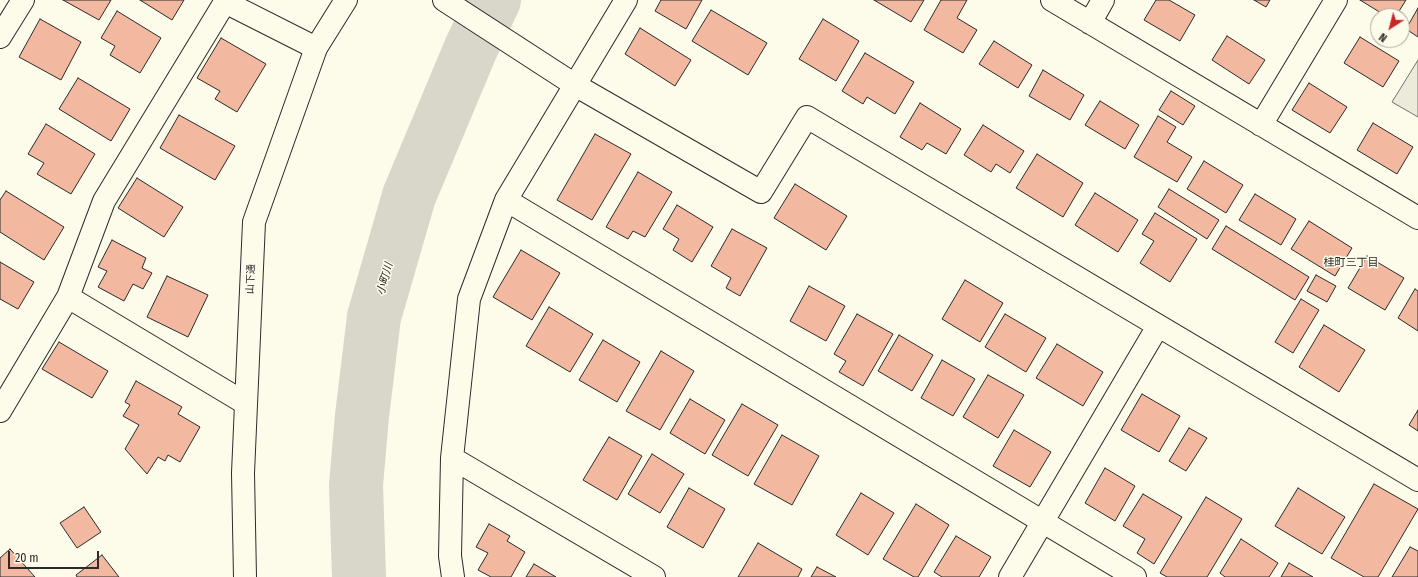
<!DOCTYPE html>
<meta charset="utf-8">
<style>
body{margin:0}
#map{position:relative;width:1418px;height:577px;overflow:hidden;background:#fdfbea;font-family:"Fira Sans Condensed",sans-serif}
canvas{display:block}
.north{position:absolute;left:1370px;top:8px;width:40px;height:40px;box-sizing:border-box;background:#fdfbea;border:1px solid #a9a89e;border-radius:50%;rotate:216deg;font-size:11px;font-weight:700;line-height:16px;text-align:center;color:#2b2b2b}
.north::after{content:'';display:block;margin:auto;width:14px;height:18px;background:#c62828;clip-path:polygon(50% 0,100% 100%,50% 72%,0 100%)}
.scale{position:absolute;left:8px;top:551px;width:91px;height:18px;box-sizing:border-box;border:2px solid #2b2b2b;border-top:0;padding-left:5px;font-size:12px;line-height:14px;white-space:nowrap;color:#2b2b2b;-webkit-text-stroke:3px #fdfbea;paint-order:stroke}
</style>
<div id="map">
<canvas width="1418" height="577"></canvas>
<div class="north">N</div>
<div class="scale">20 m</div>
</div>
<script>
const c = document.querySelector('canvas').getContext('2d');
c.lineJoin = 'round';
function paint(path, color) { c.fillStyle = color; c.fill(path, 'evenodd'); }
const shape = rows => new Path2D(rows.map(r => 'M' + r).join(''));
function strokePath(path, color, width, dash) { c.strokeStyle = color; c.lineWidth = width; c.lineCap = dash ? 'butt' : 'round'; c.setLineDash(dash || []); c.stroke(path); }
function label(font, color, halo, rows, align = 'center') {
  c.font = font + ' "Fira Sans Condensed","Noto Sans JP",sans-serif'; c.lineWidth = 3; c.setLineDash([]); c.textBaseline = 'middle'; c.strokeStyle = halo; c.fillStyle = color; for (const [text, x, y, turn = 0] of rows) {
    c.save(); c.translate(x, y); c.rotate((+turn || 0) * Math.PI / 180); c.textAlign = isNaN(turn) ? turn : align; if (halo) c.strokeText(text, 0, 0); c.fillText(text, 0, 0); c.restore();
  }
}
const green = shape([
 [1418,60,1418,117,1392,102,1418,60]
]);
paint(green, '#ecebdb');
strokePath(green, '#74746e', 1);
strokePath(shape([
 [359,577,356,485,362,416,374,317,409,196,471,48,494,0]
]), '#d8d7c9', 54);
const building = shape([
 [63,0,111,0,99,20,63,0],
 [140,0,184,0,172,20,140,0],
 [661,0,702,0,686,29,655,11,661,0],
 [874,0,924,0,911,22,874,0],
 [941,0,967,0,957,18,977,30,963,53,924,30,941,0],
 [1156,0,1169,0,1195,15,1180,41,1144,20,1156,0],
 [1254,0,1270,0,1266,7,1254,0],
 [1360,0,1406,0,1396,16,1386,16,1360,0],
 [1418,8,1418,37,1406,29,1418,8],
 [711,10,767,43,748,75,692,41,711,10],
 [117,11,161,38,140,73,110,55,115,46,101,38,117,11],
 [40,19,81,42,61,80,19,57,40,19],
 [823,19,859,41,836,81,799,59,823,19],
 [640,28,691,60,675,86,625,54,640,28],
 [1227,36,1265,60,1249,84,1212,60,1227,36],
 [1360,37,1399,61,1383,87,1344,63,1360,37],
 [221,38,266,64,237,112,215,99,220,91,197,78,221,38],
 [994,41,1032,65,1018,88,979,64,994,41],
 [865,53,914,82,895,114,867,97,863,104,842,91,865,53],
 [1043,70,1084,95,1070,120,1029,96,1043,70],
 [78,78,130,109,111,141,59,109,78,78],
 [1309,83,1347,107,1330,133,1292,110,1309,83],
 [1171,91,1195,106,1183,125,1159,110,1171,91],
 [1100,101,1139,125,1125,149,1085,125,1100,101],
 [920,103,961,129,946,154,927,143,922,150,900,137,920,103],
 [179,115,235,146,215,180,160,148,179,115],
 [1158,116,1176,127,1167,142,1192,157,1177,182,1134,157,1158,116],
 [1373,123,1413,147,1397,174,1357,150,1373,123],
 [46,124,95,154,71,194,37,174,44,163,28,154,46,124],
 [983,125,1024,151,1010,173,996,164,991,172,964,155,983,125],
 [595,134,631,154,592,220,557,200,595,134],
 [1037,154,1083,183,1063,217,1016,188,1037,154],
 [1204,161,1243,185,1226,213,1187,189,1204,161],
 [638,172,672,192,645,237,633,231,628,239,606,227,638,172],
 [137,178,183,207,164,237,118,208,137,178],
 [795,184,847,216,826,250,774,218,795,184],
 [1169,189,1219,220,1207,239,1158,207,1169,189],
 [6,191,64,227,44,260,0,232,0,200,6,191],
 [1095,193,1138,220,1118,252,1075,225,1095,193],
 [1255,194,1296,219,1281,245,1239,220,1255,194],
 [677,205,713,227,692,262,673,250,679,239,663,229,677,205],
 [1155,213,1197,239,1170,282,1140,263,1154,241,1142,234,1155,213],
 [1309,221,1352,248,1335,276,1291,249,1309,221],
 [1226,226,1309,277,1295,300,1212,249,1226,226],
 [732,229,767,248,740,296,726,288,731,278,711,266,732,229],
 [112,240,146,258,142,268,152,273,143,289,133,284,124,301,98,287,107,271,98,267,112,240],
 [521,250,560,273,532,320,493,297,521,250],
 [1367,256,1404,278,1385,310,1348,288,1367,256],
 [0,262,34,282,18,309,0,299,0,262],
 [1316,275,1336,286,1327,302,1307,291,1316,275],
 [167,276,208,295,188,337,147,317,167,276],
 [965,280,1003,303,980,342,942,319,965,280],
 [809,286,845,306,826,341,790,321,809,286],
 [1415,289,1418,291,1418,331,1398,318,1415,289],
 [1301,299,1319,310,1293,353,1275,342,1301,299],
 [549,307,593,334,570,372,526,346,549,307],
 [857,314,893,334,863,386,839,372,846,361,834,354,857,314],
 [1005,314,1046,338,1026,372,985,347,1005,314],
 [1324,325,1365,350,1339,392,1299,367,1324,325],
 [899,335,933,355,912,391,878,371,899,335],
 [603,340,640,362,617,402,579,380,603,340],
 [59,342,108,371,92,398,42,369,59,342],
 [1057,344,1103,372,1083,406,1036,378,1057,344],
 [661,351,694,371,660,430,626,411,661,351],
 [942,360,975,379,953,416,921,398,942,360],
 [988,375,1024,395,998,438,963,417,988,375],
 [136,381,182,407,178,414,200,427,180,462,168,455,165,461,158,457,147,474,125,449,139,425,123,416,130,405,125,402,136,381],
 [1142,394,1180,416,1159,452,1121,430,1142,394],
 [690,399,725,420,705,454,670,433,690,399],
 [742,404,778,425,748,476,712,455,742,404],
 [1418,410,1418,431,1409,425,1418,410],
 [1189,428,1207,438,1186,471,1169,461,1189,428],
 [1014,430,1051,452,1030,487,993,466,1014,430],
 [782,435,819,456,792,505,754,484,782,435],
 [609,437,642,456,617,500,583,480,609,437],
 [652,454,684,474,660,513,628,494,652,454],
 [1105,468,1135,486,1115,521,1085,503,1105,468],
 [1374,484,1418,509,1378,577,1364,577,1331,558,1374,484],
 [689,488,725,509,703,548,667,527,689,488],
 [1298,488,1345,517,1322,554,1275,526,1298,488],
 [861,493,894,513,868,555,836,535,861,493],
 [1143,494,1182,517,1154,564,1137,553,1145,539,1123,526,1143,494],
 [1206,497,1242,519,1207,577,1167,577,1160,573,1206,497],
 [916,504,949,525,918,577,914,577,883,559,916,504],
 [84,507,101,532,77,548,60,523,84,507],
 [489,524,510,536,507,541,525,552,511,577,491,577,478,570,488,553,476,547,489,524],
 [956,536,991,557,979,577,942,577,934,572,956,536],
 [1241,539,1278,563,1269,577,1225,577,1220,573,1241,539],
 [758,543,802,569,798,577,738,577,758,543],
 [1410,547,1418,551,1418,577,1392,577,1410,547],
 [10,549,35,577,0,577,0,558,10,549],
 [102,555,119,577,77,577,76,575,102,555],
 [1289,563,1313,577,1281,577,1289,563],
 [534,564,556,577,526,577,534,564],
 [817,567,836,577,811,577,817,567]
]);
paint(building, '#f2b8a0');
strokePath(building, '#2b2b2b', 1);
const street = shape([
 [444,0,575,85,761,192,807,117,1418,480],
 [1052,0,1418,218],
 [1090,23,1103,0],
 [0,37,23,0],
 [1261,125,1336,0],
 [506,200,1135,577],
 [68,297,104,201,225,2,316,48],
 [0,411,68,297,245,403],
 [452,458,654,577],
 [453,577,450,556,452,458,469,299,506,200,626,0],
 [1010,577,1158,326]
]);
const secondary = shape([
 [245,577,243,473,254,222,316,48,346,0]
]);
strokePath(street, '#2b2b2b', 24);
strokePath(secondary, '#2b2b2b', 24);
strokePath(street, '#fdfbea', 22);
strokePath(secondary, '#fdfbea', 22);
label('10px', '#2b2b2b', '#fdfbea', [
 ["山下通",251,279,-87]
]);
label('11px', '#2b2b2b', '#fdfbea', [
 ["桂町三丁目",1351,263]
]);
label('italic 11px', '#2b2b2b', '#fdfbea', [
 ["小町川",385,279,-74]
]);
</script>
